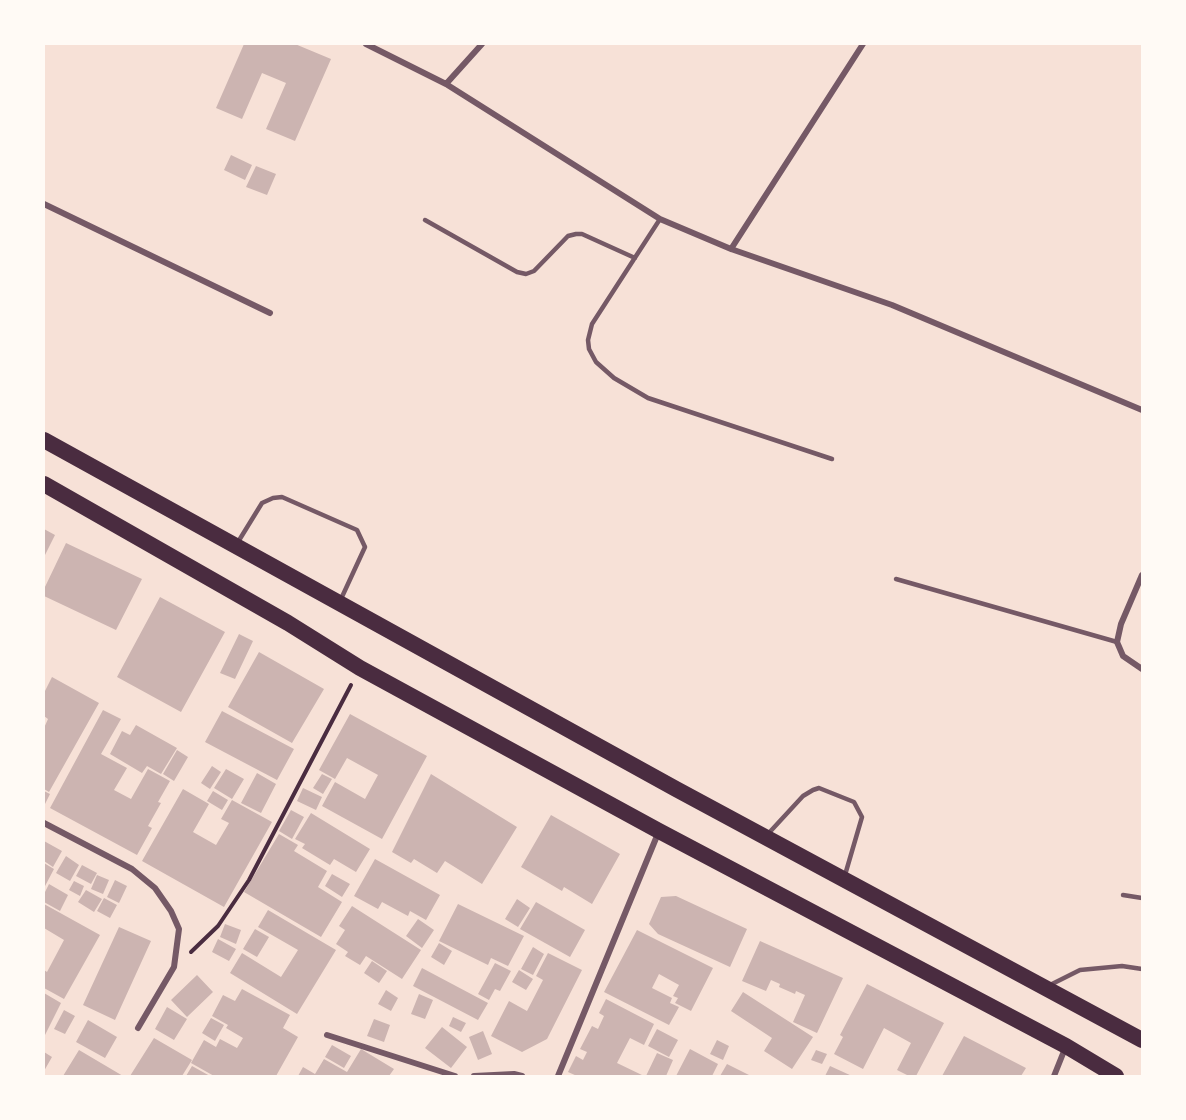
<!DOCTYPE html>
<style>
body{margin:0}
#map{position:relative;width:1186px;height:1120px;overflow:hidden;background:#f7e1d7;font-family:"Work Sans",sans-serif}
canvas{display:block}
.frame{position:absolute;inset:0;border:45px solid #fffaf5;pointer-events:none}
</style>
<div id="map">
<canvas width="1186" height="1120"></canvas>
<div class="frame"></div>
</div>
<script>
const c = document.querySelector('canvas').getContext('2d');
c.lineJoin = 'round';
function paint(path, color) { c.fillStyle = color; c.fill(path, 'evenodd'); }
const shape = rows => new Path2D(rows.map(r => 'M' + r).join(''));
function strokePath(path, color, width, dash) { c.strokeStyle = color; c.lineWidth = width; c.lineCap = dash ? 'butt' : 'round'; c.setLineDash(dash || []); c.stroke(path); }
paint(shape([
 [244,44,295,44,331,59,295,141,266,129,286,83,262,73,242,119,216,108],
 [231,155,252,165,245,180,224,170],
 [256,166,276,174,267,195,246,187],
 [44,529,55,535,44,557],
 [66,543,142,579,116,630,44,596,44,589],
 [160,597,225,632,181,712,117,677],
 [239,634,253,641,235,679,220,673],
 [259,652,324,689,292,743,228,707],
 [52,677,99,703,49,792,44,789,44,728,48,719,44,716,44,693],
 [103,710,121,719,101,754,127,768,114,790,131,799,148,769,170,781,158,802,161,803,148,826,152,828,137,855,50,808],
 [222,711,294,749,277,780,205,742],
 [350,714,427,756,382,839,322,806,335,782,365,799,378,775,347,758,335,779,319,770],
 [136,725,177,748,161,774,147,766,142,773,110,754,122,731,130,735],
 [177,750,188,757,174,781,163,774],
 [212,766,221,772,210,789,201,783],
 [226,769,244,779,232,799,214,788],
 [257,773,276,784,261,813,241,803],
 [322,774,332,779,323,794,313,788],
 [431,774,517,827,482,884,445,861,437,873,414,859,411,863,392,852],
 [303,788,322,797,316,810,297,801],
 [183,789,209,804,193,832,216,845,229,823,221,819,232,800,272,822,224,907,142,861],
 [44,791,50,794,44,806],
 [213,791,228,800,222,810,207,801],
 [291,810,304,817,292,839,279,831],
 [311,813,370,849,356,872,334,859,330,865,302,848,305,844,295,839],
 [551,815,620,854,592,904,564,887,562,891,521,867],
 [279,834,298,845,294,851,327,871,318,887,342,902,321,937,244,892],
 [44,841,62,851,53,867,44,861],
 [66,856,79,865,70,881,56,873],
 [375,859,440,895,426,920,410,911,408,916,382,902,378,909,354,896],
 [44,863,54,869,44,888],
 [82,865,97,873,91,884,76,876],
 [332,874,350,884,342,897,325,886],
 [97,875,109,880,103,894,91,889],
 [115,880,127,886,119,903,107,897],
 [74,881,84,886,80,896,69,890],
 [49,884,68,895,60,911,44,902,44,894],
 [86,890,102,899,94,912,78,902],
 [676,896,747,929,730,967,658,934,649,924,661,897],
 [104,898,117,905,110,918,97,911],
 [517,899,530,908,518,927,505,919],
 [536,902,585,930,570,957,520,929],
 [44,904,100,935,64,999,44,988,44,970,47,972,64,940,44,928],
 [458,904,524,936,508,966,491,958,488,965,439,941],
 [352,906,421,950,402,979,366,956,360,965,345,956,348,952,336,944,345,930,339,926],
 [268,910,336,950,297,1014,230,973,242,953,281,977,298,950,258,927],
 [418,919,434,930,422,948,406,936],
 [225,924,241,930,236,944,220,937],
 [119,927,151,941,115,1020,83,1005],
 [255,929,269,937,257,957,243,949],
 [637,930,713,968,691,1011,675,1003,678,998,673,996,679,985,659,974,652,988,672,998,670,1003,679,1007,669,1025,604,992],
 [218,939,236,949,229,961,212,952],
 [760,941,843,978,817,1033,793,1022,805,995,796,991,795,994,779,987,780,984,771,980,766,991,742,981],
 [439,943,452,951,444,965,431,957],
 [533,947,544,954,533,975,521,969],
 [548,953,582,970,547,1039,522,1052,491,1036,509,1001,527,1011,543,980,536,976],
 [372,961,387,971,379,983,364,973],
 [495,963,511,971,500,991,495,989,489,1000,478,994],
 [422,968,488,1003,478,1020,413,986],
 [519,970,533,979,526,990,512,982],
 [197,975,213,992,187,1017,171,1000],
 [867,984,944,1023,916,1076,909,1076,897,1070,911,1043,884,1028,863,1069,834,1054,843,1037,840,1035],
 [242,989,290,1015,283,1028,298,1037,276,1076,214,1076,191,1063,204,1040,216,1047,220,1039,237,1048,243,1038,226,1028,228,1025,212,1016,223,995,235,1001],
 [386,990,398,998,391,1011,378,1004],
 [743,992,813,1037,792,1069,764,1051,772,1038,731,1011],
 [44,993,61,1003,44,1037],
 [419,994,433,1000,425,1019,411,1014],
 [606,999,654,1024,644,1045,630,1038,617,1063,644,1076,577,1076,568,1072,576,1056,583,1060,587,1052,580,1049,592,1026,598,1029,604,1016,599,1013],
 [167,1007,187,1019,174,1040,155,1029],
 [64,1010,75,1016,65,1034,54,1029],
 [453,1017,466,1023,461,1032,449,1026],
 [211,1018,224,1025,215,1041,202,1033],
 [374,1019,390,1025,384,1042,367,1036],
 [88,1020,117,1037,105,1058,76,1042],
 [442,1027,467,1047,451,1068,425,1048],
 [657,1029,678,1040,669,1057,648,1046],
 [483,1031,492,1054,478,1060,469,1037],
 [964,1036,1026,1068,1021,1076,942,1076],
 [154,1038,192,1060,182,1076,130,1076],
 [717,1040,729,1046,723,1060,710,1054],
 [332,1045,351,1056,344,1068,325,1057],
 [361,1049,394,1069,389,1076,298,1076,303,1067,315,1074,324,1059,347,1072],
 [690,1049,718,1064,712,1076,676,1076],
 [79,1050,123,1076,63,1076],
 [816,1050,827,1054,822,1064,811,1060],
 [44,1052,52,1057,44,1071],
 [657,1053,673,1060,666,1076,646,1076],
 [727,1064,751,1076,720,1076],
 [192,1066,210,1076,186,1076],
 [830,1066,852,1076,825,1076]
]), '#ccb4b1');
strokePath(shape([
 [191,952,218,926,249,880,351,685]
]), '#4a2c40', 4);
strokePath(shape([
 [660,219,592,324,588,340,589,349,596,362,614,378,648,398,832,459],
 [425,220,517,272,526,274,534,271,568,236,576,234,582,234,635,258],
 [238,542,262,503,273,498,282,497,357,530,365,547,341,599],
 [896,579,1117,642],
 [767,835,803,796,813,790,819,788,854,802,862,817,845,875],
 [1123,895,1142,898],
 [1050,985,1080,970,1122,966,1142,969]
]), '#755966', 4.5);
strokePath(shape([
 [366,44,446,84,660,219,731,249,892,305,1142,410],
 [446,84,482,44],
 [44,204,270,313],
 [731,249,863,44],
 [1142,575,1121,624,1117,642,1123,656,1142,669],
 [44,823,132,869,155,888,171,911,179,929,174,967,138,1028],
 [327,1035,455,1076],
 [474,1076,514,1074,522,1076],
 [558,1076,659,831],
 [1054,1076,1066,1046]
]), '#755966', 6);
strokePath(shape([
 [44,440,676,789,1142,1040],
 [44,484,288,623,360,668,659,831,1066,1046,1116,1076]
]), '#4a2c40', 16);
</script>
